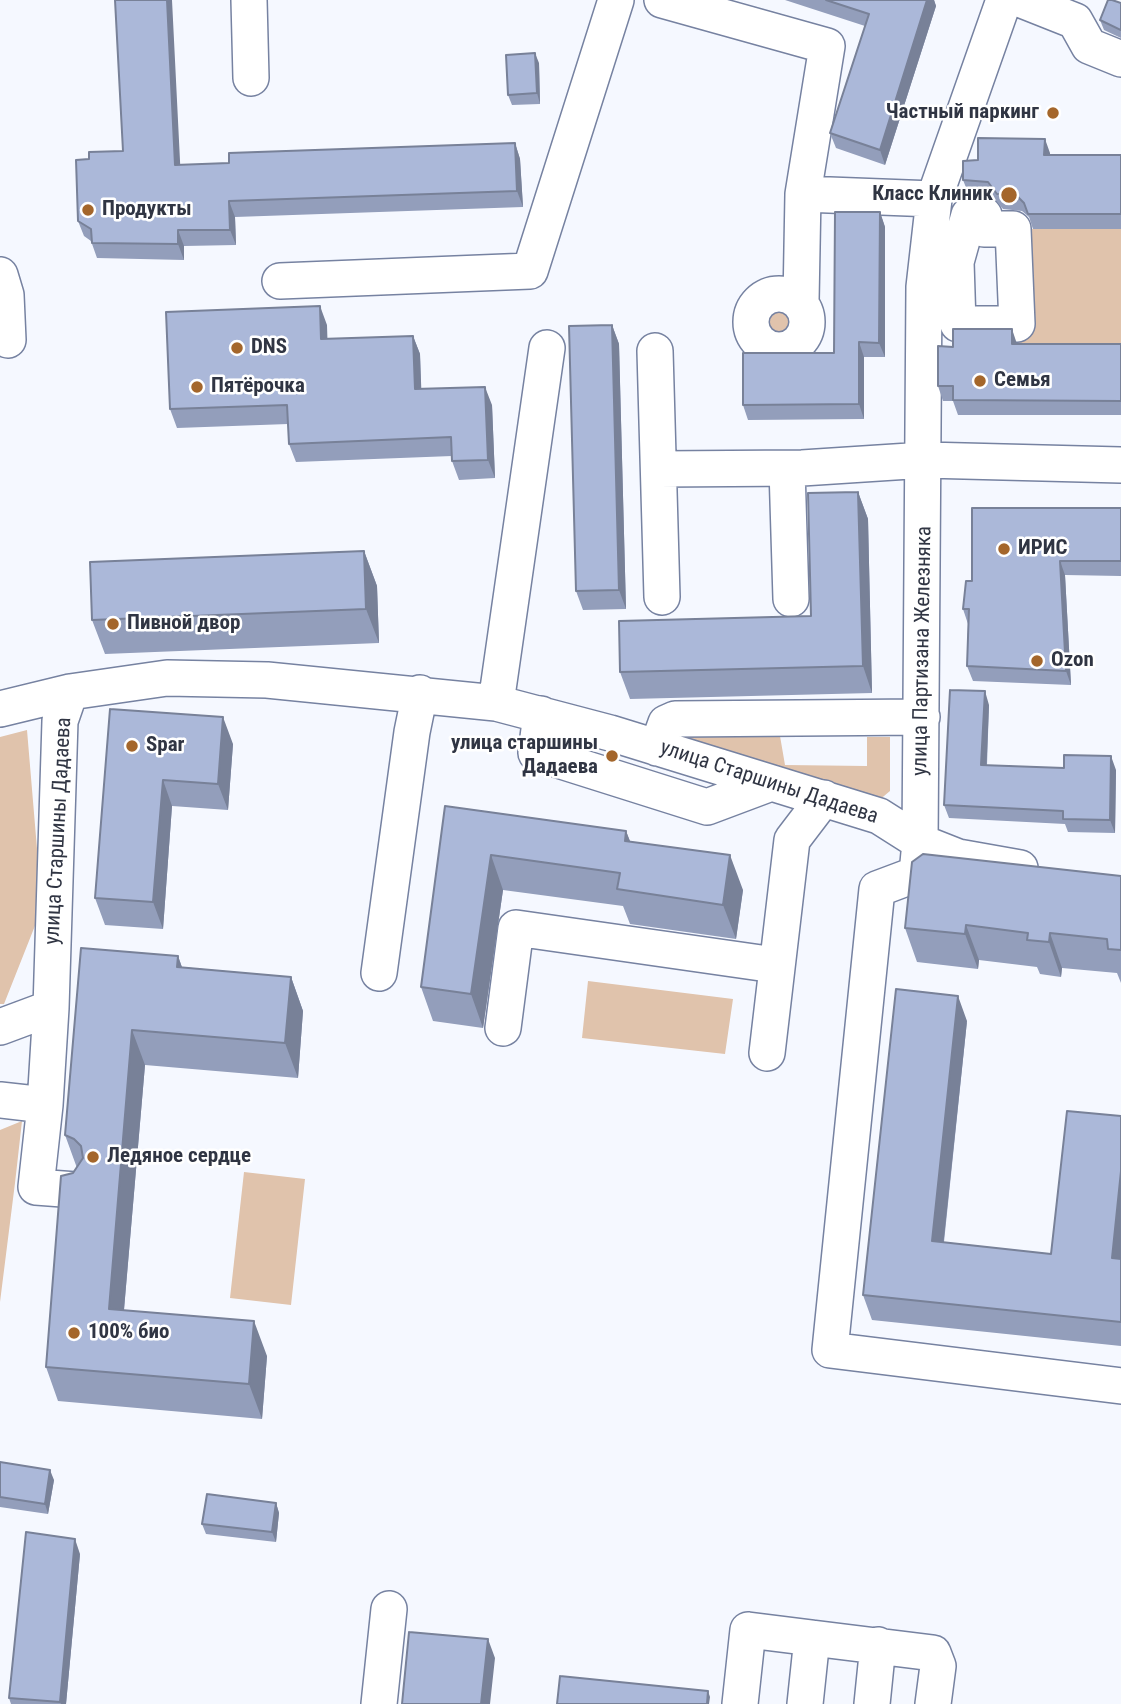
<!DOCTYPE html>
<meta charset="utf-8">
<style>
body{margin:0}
canvas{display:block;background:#f5f8ff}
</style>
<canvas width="1121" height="1704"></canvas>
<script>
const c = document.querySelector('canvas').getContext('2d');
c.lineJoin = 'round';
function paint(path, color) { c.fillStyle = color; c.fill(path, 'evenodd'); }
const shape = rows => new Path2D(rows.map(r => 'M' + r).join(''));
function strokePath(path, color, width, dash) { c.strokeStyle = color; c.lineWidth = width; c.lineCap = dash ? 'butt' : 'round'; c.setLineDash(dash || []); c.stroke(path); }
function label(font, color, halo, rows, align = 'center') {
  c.font = font + ' "Roboto Condensed",sans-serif'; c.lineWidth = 5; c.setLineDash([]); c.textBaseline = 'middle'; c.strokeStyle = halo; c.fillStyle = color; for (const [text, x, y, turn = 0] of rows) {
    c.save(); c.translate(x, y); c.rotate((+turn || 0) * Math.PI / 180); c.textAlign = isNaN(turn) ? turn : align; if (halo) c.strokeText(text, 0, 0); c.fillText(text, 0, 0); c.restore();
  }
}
paint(shape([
 [1013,229,1121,229,1121,359,1017,359],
 '759 322a20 20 0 1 1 40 0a20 20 0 1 1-40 0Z',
 [27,730,42,908,4,1004,0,1004,0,737],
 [683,734,780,736,785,765,867,766,867,737,890,737,890,791,878,801,678,737],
 [588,981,733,999,725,1054,582,1038],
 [22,1121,15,1183,0,1302,0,1130],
 [244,1172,305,1179,291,1305,230,1298]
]), '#e0c3ac');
const minor = shape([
 [249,0,251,78],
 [662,0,827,46,803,194,934,199],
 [1004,0,934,199,924,287,920,842,917,874,877,889,830,1350,1121,1386],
 [1022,0,1075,21,1089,46,1121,59],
 [969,215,984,215,984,229,1013,229,1017,324,958,324,956,262,969,215],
 [0,275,6,295,8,340],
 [280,281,530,271,616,0],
 '751 322a28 28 0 1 1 56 0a28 28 0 1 1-56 0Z',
 [801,301,803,194],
 [655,351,662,597],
 [659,469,802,468,925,460,1121,465],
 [787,469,791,599],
 [496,703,547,348],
 [0,709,70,692,167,678,267,680,496,703,610,733,879,816,920,842,958,857,1020,868],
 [541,714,536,753,707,807,771,783],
 [657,748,666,723,675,719,922,717],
 [379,973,412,732,420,693],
 [0,1027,51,1008,60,721,70,692],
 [503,1028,516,928,775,965],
 [767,1053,792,840,824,798],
 [0,1100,45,1105,36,1187,76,1190],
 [45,1105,51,1008],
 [812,1638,933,1653,938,1666,933,1704],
 [379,1704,389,1609],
 [740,1704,748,1630,812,1638,805,1704],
 [872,1704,878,1645]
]);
strokePath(minor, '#7682a1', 38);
strokePath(minor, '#fff', 35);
paint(shape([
 [785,0,934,0,936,6,885,165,836,148,830,133,865,26],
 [1121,3,1121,38,1104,30,1100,20],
 [539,63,540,104,512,105,508,95],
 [515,143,520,159,523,207,235,217,236,245,184,246,184,260,97,258,91,241,84,236,78,221,89,159,180,165,229,163],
 [1050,153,1050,155,1121,155,1121,229,1033,229,1029,217,1022,211,1003,209,993,197,969,195,963,180,978,160],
 [880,212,885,227,885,357,864,357,864,419,748,420,743,405,834,353],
 [327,325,327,339,413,336,420,354,421,389,492,405,495,478,459,480,452,461,452,456,296,462,289,444,288,424,177,428,170,409],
 [612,325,619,344,626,609,583,610,576,591],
 [1017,344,1121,344,1121,415,958,415,953,401,943,401,938,386,953,347],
 [858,492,868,519,872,693,630,699,620,672,811,616],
 [1121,508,1121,576,1065,575,1071,685,973,681,967,666,968,624,963,609,972,581],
 [364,551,377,586,379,643,105,654,92,620],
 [989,705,987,765,1116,770,1115,833,1068,832,1065,824,949,818,944,805],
 [110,709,233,744,228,810,172,806,163,929,105,925,95,898],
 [445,806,626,831,630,841,743,890,736,939,630,924,623,906,503,890,483,1028,433,1021,421,987],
 [1121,876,1121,983,1117,973,1062,968,1061,977,1040,974,1037,967,979,960,978,969,917,962,905,928],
 [178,956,182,967,291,977,303,1011,298,1078,145,1065,124,1310,267,1356,262,1419,58,1401,46,1367,73,1173,77,1168,65,1135],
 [967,1021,944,1242,1051,1254,1121,1116,1121,1346,872,1320,863,1295],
 [0,1462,54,1480,48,1514,0,1507],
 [276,1503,279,1513,276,1542,206,1534,202,1524],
 [80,1554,66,1704,11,1704,9,1698]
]), '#939ebb');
paint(shape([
 [167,0,172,0,181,181,175,165],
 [927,0,934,0,936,6,885,165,880,150],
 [535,53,539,63,540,104,537,93],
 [1045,139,1050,153,1050,170,1044,155],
 [515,143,520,159,523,207,517,191],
 [229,201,235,217,236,245,230,230],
 [880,212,885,227,885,357,879,343],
 [178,230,184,246,184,260,178,244],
 [320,306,327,325,328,358,321,339],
 [612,325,619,344,626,609,619,590],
 [1012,329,1017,344,1012,344],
 [413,336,420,354,422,408,415,389],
 [859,342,864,357,864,419,859,404],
 [485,387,492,405,495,478,488,460],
 [858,492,868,519,872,693,863,666],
 [364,551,377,586,379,643,366,609],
 [1060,561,1065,575,1071,685,1066,671],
 [985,691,989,705,986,778,981,765],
 [223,717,233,744,228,810,218,784],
 [1111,756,1116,770,1115,833,1110,820],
 [163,780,172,806,163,929,153,902],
 [626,831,639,865,625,841],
 [491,855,503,890,483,1028,471,994],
 [730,855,743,890,736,939,723,905],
 [966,925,979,960,978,969,965,934],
 [1050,933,1062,968,1061,977,1049,942],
 [178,956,190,991,177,967],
 [291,977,303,1011,298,1078,285,1043],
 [958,996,967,1021,941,1266,932,1241],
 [132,1030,145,1065,121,1344,109,1309],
 [1121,1171,1121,1283,1112,1258],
 [254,1321,267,1356,262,1419,249,1384],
 [50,1470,54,1480,48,1514,45,1504],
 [276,1503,279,1513,276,1542,272,1532],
 [75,1539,80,1554,66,1704,61,1704,60,1702],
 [488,1639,495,1658,490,1704,481,1704],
 [708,1691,710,1697,709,1704,707,1704]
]), '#788198');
const building = shape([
 [115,0,167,0,175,165,229,163,229,153,515,143,517,191,229,201,230,230,178,230,178,244,92,243,91,229,78,221,76,160,89,159,89,152,123,151,115,0],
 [826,0,927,0,880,150,830,133,869,14,826,0],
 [1108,0,1112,0,1121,3,1121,30,1100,20,1108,0],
 [535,53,537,93,508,95,506,55,535,53],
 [978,138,1045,139,1044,155,1121,155,1121,214,1028,214,1024,203,1017,196,997,194,988,182,963,180,963,161,978,160,978,138],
 [835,212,880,212,879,343,859,342,859,404,743,405,743,353,834,353,835,212],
 [320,306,321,339,413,336,415,389,485,387,488,460,452,461,451,437,289,444,287,405,170,409,166,312,320,306],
 [612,325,619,590,576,591,569,326,612,325],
 [953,329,1012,329,1012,344,1121,344,1121,401,953,400,953,386,938,386,938,346,953,347,953,329],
 [858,492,863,666,620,672,619,621,811,616,808,493,858,492],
 [972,508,1121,508,1121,561,1060,561,1066,671,967,666,969,609,963,609,966,581,972,581,972,508],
 [364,551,366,609,92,620,90,562,364,551],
 [950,690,985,691,981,765,1064,768,1064,755,1111,756,1110,820,1063,819,1063,811,944,805,950,690],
 [110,709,223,717,218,784,163,780,153,902,95,898,110,709],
 [445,806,626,831,625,841,730,855,723,905,617,889,620,873,491,855,471,994,421,987,445,806],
 [923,854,1121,876,1121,950,1108,949,1107,939,1050,933,1049,942,1027,940,1028,933,966,925,965,934,905,928,912,862,923,854],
 [81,948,178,956,177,967,291,977,285,1043,132,1030,109,1309,254,1321,249,1384,46,1367,61,1176,73,1173,83,1158,81,1146,74,1139,65,1135,81,948],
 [896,989,958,996,932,1241,1051,1254,1067,1111,1121,1116,1121,1171,1112,1258,1121,1259,1121,1322,863,1295,896,989],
 [0,1462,50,1470,45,1504,0,1497,0,1462],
 [207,1494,276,1503,272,1532,202,1524,207,1494],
 [26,1532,75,1539,60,1702,9,1698,26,1532],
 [409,1632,488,1639,481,1704,402,1704,409,1632],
 [560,1676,708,1691,707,1704,557,1704,560,1676]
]);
paint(building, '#abb8d9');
strokePath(building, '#788198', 2);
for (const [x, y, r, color] of [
 [1053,113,7,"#a4662b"],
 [1009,195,9,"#a4662b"],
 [88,210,7,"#a4662b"],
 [237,348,7,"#a4662b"],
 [980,381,7,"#a4662b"],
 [197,387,7,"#a4662b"],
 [1004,549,7,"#a4662b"],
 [113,624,7,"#a4662b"],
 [1037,661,7,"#a4662b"],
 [132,746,7,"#a4662b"],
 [612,756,7,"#a4662b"],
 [93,1157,7,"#a4662b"],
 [74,1333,7,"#a4662b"]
]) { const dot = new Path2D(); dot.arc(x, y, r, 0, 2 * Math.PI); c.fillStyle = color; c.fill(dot); strokePath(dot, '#fff', 2.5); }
label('bold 21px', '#303543', '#fff', [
 ["Частный паркинг",1039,113,"right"],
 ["Класс Клиник",993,195,"right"],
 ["Продукты",102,210],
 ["DNS",251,348],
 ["Семья",994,381],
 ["Пятёрочка",211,387],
 ["ИРИС",1018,549],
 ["Пивной двор",127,624],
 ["Ozon",1051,661],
 ["улица старшины",598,744,"right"],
 ["Дадаева",598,768,"right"],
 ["Spar",146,746],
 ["Ледяное сердце",107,1157],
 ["100% био",88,1333]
], 'left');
label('21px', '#303543', '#fff', [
 ["улица Партизана Железняка",923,651,-89],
 ["улица Старшины Дадаева",769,783,18],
 ["улица Старшины Дадаева",59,831,-87]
]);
</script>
